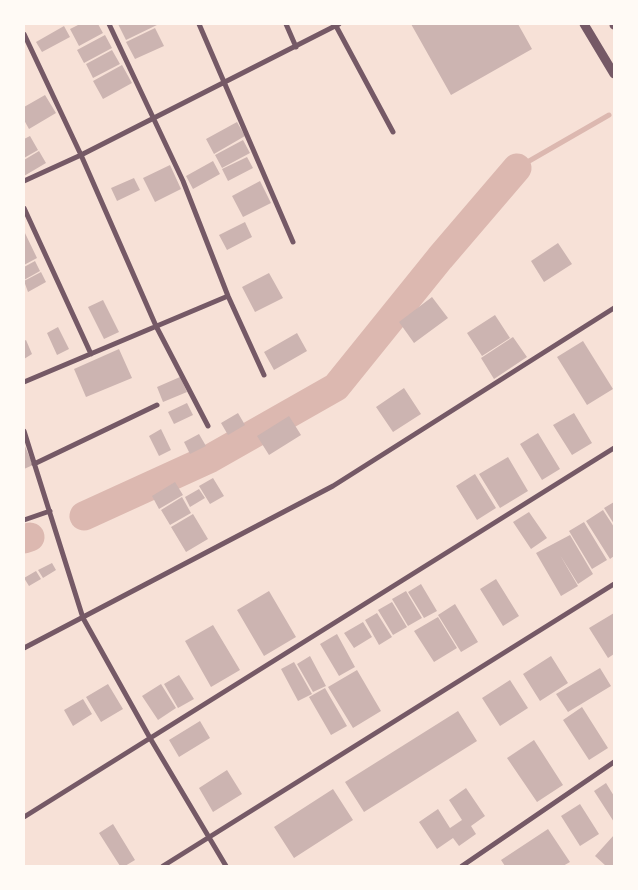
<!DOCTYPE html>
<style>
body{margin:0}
#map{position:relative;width:638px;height:890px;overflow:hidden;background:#f7e1d7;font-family:Cabin,sans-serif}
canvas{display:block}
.frame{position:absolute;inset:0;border:25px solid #fffaf5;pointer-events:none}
</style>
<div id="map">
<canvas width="638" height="890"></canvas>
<div class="frame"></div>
</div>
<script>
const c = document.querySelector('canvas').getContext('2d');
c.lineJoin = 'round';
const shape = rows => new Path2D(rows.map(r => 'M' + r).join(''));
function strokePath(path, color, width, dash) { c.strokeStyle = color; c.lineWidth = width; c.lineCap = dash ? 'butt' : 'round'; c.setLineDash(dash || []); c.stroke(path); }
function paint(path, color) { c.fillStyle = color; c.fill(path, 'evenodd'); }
strokePath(shape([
 [517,168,609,115]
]), '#dcb8b0', 5);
strokePath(shape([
 [84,516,211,458,336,387,440,258,517,168],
 [24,539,30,537]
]), '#dcb8b0', 29);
paint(shape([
 [80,24,98,24,103,33,79,46,70,29],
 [118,24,159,24,126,40],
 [411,24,518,24,532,49,451,95],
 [64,26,70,37,42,52,36,42],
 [155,28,164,46,135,59,126,42],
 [105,35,112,48,84,63,77,50],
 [112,50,120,64,93,78,86,64],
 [122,65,132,83,103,99,93,81],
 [45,95,56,113,29,129,24,120,24,107],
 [237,122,245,136,214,154,206,139],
 [30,136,38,150,24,158,24,139],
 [243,140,250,153,222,168,215,155],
 [39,151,46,163,24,176,24,160],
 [247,157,253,168,228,181,222,169],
 [213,161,220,174,193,189,186,176],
 [170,165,181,189,155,202,143,178],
 [134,178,140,190,117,201,111,188],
 [260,181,271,203,243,217,232,196],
 [245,222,252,237,227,250,219,235],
 [24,231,37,258,24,265],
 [558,243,572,264,544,282,531,261],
 [35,261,40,271,24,280,24,267],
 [41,272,46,282,28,292,24,281],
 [269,273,283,298,255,312,242,287],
 [432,297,448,318,414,343,399,322],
 [103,300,119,332,104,339,88,307],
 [495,315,510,338,482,356,467,333],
 [58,327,69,349,57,355,47,333],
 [297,333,307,351,274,370,264,352],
 [513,337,527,357,494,379,481,358],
 [26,340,32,354,24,359,24,341],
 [583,341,613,389,587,405,557,357],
 [119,349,132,378,86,397,74,369],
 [180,377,187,392,163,402,157,387],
 [404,388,421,414,393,432,376,407],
 [187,403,193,415,174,424,168,412],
 [238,413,245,425,228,435,221,423],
 [574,413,592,443,572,455,553,425],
 [289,416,301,435,269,455,257,436],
 [161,429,171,450,159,456,149,436],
 [538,433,560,469,542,480,520,444],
 [199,434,206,446,190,454,184,442],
 [24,444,33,465,24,469],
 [508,457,528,491,500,508,479,474],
 [475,474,496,508,477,520,456,486],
 [213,478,224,496,210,504,199,486],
 [175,482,183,495,159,509,152,496],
 [199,489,205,498,190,507,185,497],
 [182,497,191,513,170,525,161,510],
 [614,502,614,524,604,508],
 [603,510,614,527,614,556,610,559,586,521],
 [529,512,547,538,531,549,513,522],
 [193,514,208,539,186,552,171,527],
 [584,522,607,560,592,569,569,531],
 [570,535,593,574,578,584,560,555,578,586,561,596,536,553],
 [52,563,56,570,43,578,38,570],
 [36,571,41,579,29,586,24,578],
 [496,579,519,616,503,626,480,589],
 [421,584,437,611,424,618,408,592],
 [269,591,296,637,264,656,237,610],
 [406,591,422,618,408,626,392,599],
 [392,602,407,627,393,635,378,610],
 [455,604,478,642,461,652,438,615],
 [377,613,392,637,379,645,365,620],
 [614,613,614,654,608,658,589,628],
 [438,617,457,648,434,662,414,631],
 [363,622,372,637,354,648,344,633],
 [213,625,240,670,211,687,185,641],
 [337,634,355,667,339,676,320,644],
 [310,656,326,686,313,692,297,664],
 [551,656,568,683,540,701,523,674],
 [294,662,312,694,298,701,281,669],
 [600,668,611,686,568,712,556,694],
 [357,670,381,711,353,728,328,687],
 [179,675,194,699,178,708,164,684],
 [510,680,528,708,500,726,482,698],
 [108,684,123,709,101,722,86,697],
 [161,684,176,708,158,720,142,696],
 [325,688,347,726,331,735,309,697],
 [83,699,92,714,73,726,64,710],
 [582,707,608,748,589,760,563,720],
 [458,711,477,741,364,812,345,782],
 [200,721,210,738,179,757,169,740],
 [534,740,563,785,537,802,507,758],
 [227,770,242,794,213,812,199,788],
 [606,783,614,796,614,822,594,791],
 [466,788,485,816,471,826,476,834,459,846,453,838,437,849,419,822,438,809,450,828,462,820,449,800],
 [333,789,353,820,294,858,274,827],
 [580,804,599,834,580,846,561,816],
 [113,824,135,860,125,866,120,866,99,833],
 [548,829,570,862,563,866,505,866,501,860],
 [614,835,614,866,606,866,595,856]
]), '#ccb4b1');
strokePath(shape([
 [109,24,183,181,228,296,264,375],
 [199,24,293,242],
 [286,24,296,47],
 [336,26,393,132],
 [24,34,81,155,156,326,208,426],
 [24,181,81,155,339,24],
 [24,208,91,354],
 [24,382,228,296],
 [24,431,83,618,150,738,226,866],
 [34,464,157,405],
 [24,520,50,511],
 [24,648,333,486,614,308],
 [24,817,614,448],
 [163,866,614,584],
 [462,866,614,762]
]), '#755966', 5);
strokePath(shape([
 [584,24,614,74],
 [614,24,614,25]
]), '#755966', 9);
</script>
